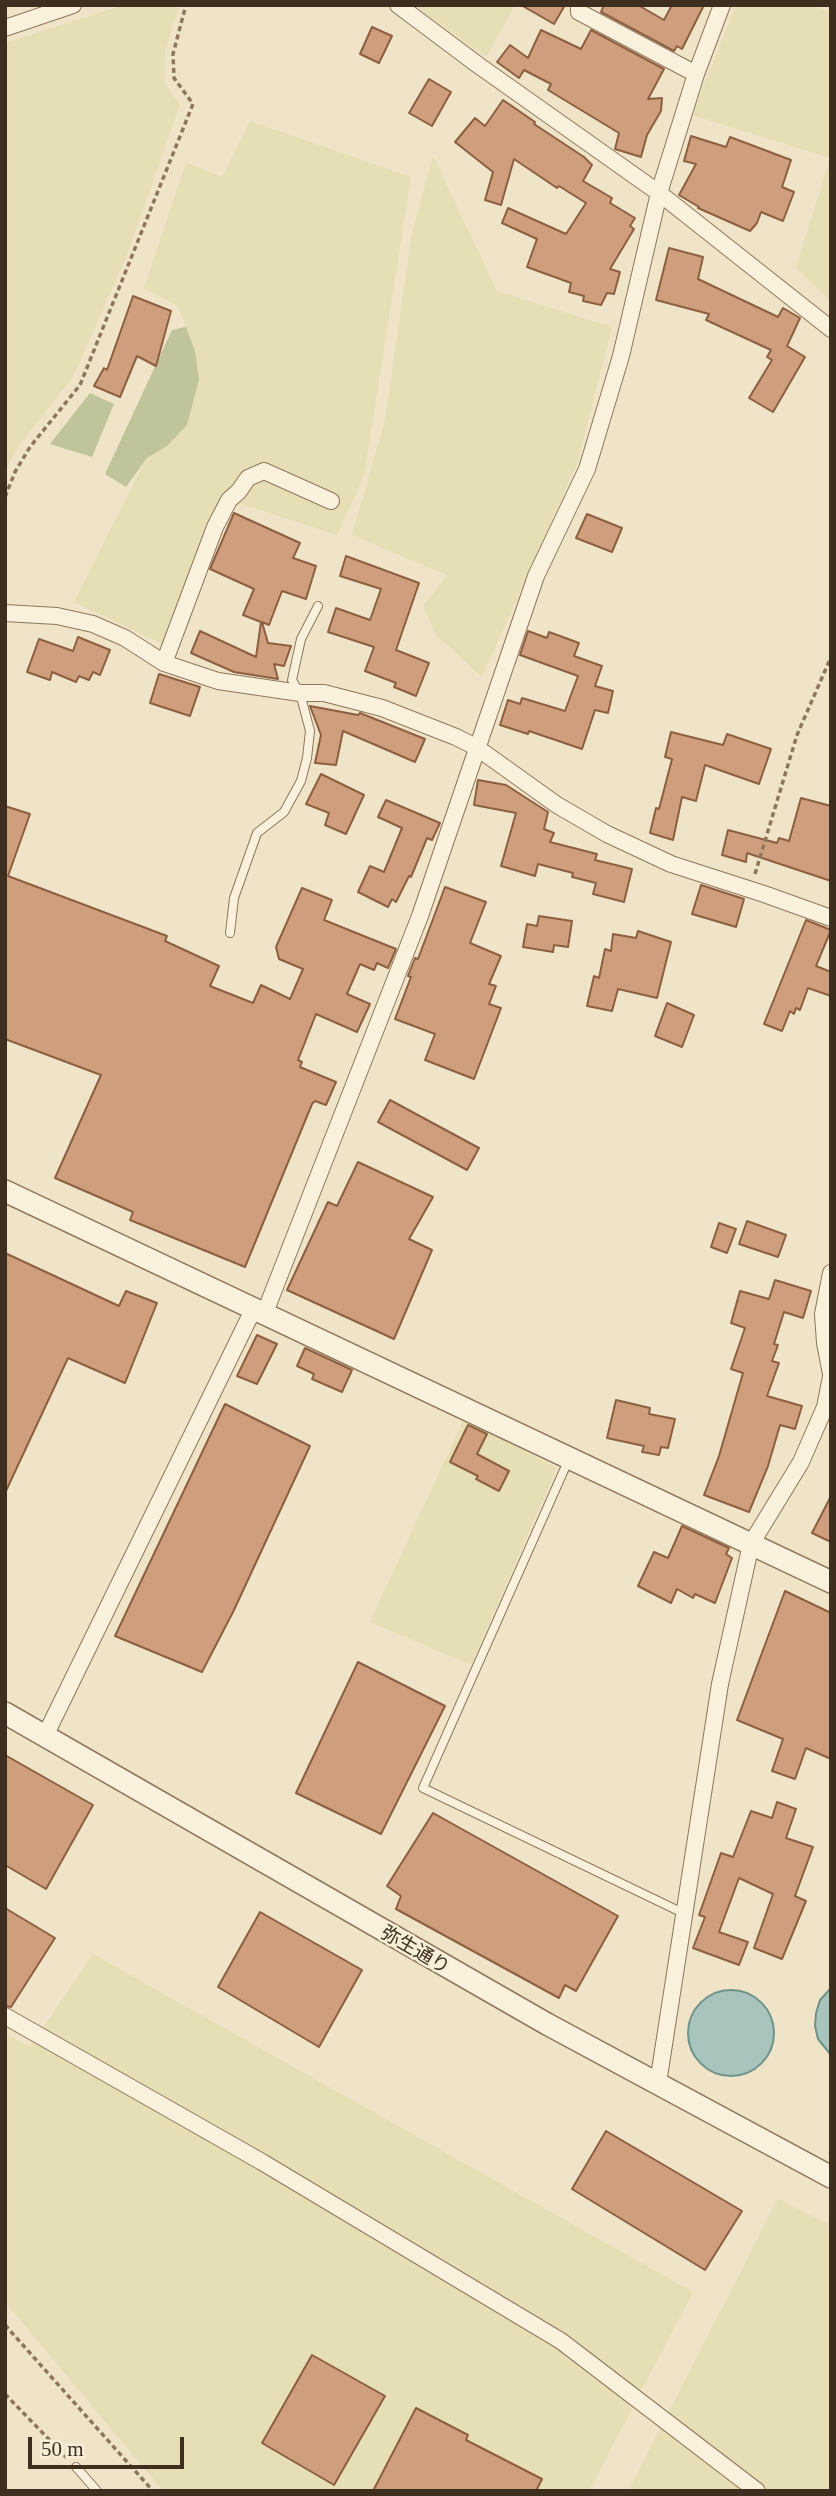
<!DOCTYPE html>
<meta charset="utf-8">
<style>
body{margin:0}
#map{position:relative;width:836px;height:2496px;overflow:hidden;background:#f0e4c8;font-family:Georgia,serif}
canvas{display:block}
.frame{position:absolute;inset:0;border:7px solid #3d2e20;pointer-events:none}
.scale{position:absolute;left:28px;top:2437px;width:156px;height:32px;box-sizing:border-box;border:4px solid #3d2e20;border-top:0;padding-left:9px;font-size:21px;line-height:24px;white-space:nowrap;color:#3d2e20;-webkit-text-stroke:5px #f7eed8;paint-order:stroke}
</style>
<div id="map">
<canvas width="836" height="2496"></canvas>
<div class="frame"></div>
<div class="scale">50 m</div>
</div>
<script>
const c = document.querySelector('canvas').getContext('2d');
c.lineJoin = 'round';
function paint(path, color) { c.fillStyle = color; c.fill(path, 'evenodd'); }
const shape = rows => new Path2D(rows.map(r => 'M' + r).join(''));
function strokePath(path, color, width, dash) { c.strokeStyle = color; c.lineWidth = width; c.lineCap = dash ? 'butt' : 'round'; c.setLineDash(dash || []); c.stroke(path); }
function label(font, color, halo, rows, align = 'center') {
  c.font = font + ' Georgia,"Noto Sans JP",serif'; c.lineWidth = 5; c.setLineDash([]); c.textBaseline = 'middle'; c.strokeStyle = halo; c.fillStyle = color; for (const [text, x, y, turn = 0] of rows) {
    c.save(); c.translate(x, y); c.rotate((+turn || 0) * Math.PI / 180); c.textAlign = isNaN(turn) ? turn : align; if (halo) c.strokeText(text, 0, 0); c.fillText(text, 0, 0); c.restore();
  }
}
paint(shape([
 [124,5,179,5,165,52,165,85,180,104,127,255,73,377,17,448,5,472,5,43],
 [414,5,515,5,486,57],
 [736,5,810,5,831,12,831,301,796,268,830,158,692,115],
 [250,121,411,177,364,476,337,535,229,500,162,644,74,602,147,457,195,351,178,306,144,288,186,162,222,177],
 [433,156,497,291,612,327,577,464,482,677,436,635,423,606,447,575,352,535,385,420,412,233],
 [464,1419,557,1468,471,1665,370,1622],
 [93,1954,693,2292,589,2491,163,2491,5,2302,5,2034,30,2047],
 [778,2199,831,2226,831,2491,628,2491]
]), '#e6deb5');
paint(shape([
 [186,327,195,351,199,380,187,425,167,446,147,458,126,487,105,474,172,330],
 [90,393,114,404,92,457,50,444]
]), '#bfc49a');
const water = shape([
 [831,1988,831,2055,818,2039,815,2026,816,2013,820,2000,831,1988],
 '688 2033a43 43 0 1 1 86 0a43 43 0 1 1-86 0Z'
]);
paint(water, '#a9c4bc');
strokePath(water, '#6f938a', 2);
const building = shape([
 [521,5,565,5,554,24,521,5],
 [604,5,638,5,664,20,672,5,704,5,682,49,677,46,674,51,601,12,604,5],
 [372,27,392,36,379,63,360,54,372,27],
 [541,30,581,49,591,30,664,69,648,99,662,98,661,111,647,135,641,157,615,149,619,133,548,90,551,84,524,70,519,78,497,62,510,45,528,58,541,30],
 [429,79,451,92,432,126,409,113,429,79],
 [503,100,535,122,534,124,584,157,592,165,583,181,612,198,610,203,635,218,630,226,634,229,610,269,620,272,614,294,607,293,601,305,583,301,584,296,569,292,571,283,527,267,537,239,502,223,508,208,566,234,586,203,559,186,557,188,514,159,501,205,485,200,493,172,455,142,475,118,485,126,503,100],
 [691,136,726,147,730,137,791,160,782,187,794,192,783,221,761,212,757,223,750,231,698,208,699,207,679,195,696,164,684,161,691,136],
 [669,248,703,257,698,279,778,317,783,308,800,318,787,346,805,357,773,412,749,398,772,360,767,357,771,350,706,320,709,314,656,300,669,248],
 [133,296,171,311,156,366,137,356,120,397,94,386,104,368,107,370,133,296],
 [234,513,300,543,293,558,316,566,306,599,282,591,269,625,262,622,268,643,291,646,284,666,274,664,278,679,234,672,191,653,200,631,256,657,261,622,243,615,254,589,210,569,234,513],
 [587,514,622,528,612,552,576,538,587,514],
 [346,556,419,583,396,650,429,663,416,696,394,687,396,683,365,671,374,647,328,632,336,608,370,620,381,589,340,576,346,556],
 [528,631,547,638,549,632,579,643,574,656,602,666,595,686,613,691,608,713,595,710,582,749,529,731,528,734,500,725,508,700,520,704,522,698,565,711,578,676,520,655,528,631],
 [78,637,110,650,100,675,93,672,89,680,79,676,76,682,52,672,50,680,27,672,39,639,73,651,78,637],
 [159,674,200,687,190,716,150,703,159,674],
 [310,706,358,715,360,713,425,739,415,762,343,731,336,765,315,763,321,735,310,706],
 [671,732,723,745,727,734,771,749,759,784,705,765,696,801,682,797,673,840,650,833,656,808,659,809,672,759,665,757,671,732],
 [321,774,364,795,346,834,325,825,329,813,306,804,321,774],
 [478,780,506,785,548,812,544,829,554,833,550,842,597,854,595,860,632,869,624,902,593,894,596,883,572,877,573,873,538,864,535,876,501,866,516,813,474,805,478,780],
 [801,798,831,806,831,881,747,853,746,862,722,855,728,830,777,843,779,838,789,841,801,798],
 [386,800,440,823,432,840,427,838,411,877,409,876,396,902,392,899,388,907,358,892,370,866,384,872,402,828,378,817,386,800],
 [5,806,30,814,8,876,167,936,165,941,219,966,210,986,253,1003,261,985,290,999,303,969,279,959,276,947,302,888,332,900,324,920,396,949,388,968,377,963,374,970,360,964,347,994,370,1004,357,1032,316,1014,298,1060,302,1062,300,1067,336,1082,326,1105,315,1101,312,1104,245,1267,130,1220,133,1212,55,1178,101,1075,5,1039,5,806],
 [701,885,744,899,736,927,692,914,701,885],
 [445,887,486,902,470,943,501,956,489,984,496,986,489,1004,501,1008,474,1079,425,1060,435,1034,395,1019,411,977,408,976,415,958,418,959,445,887],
 [539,916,572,921,568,947,554,945,553,952,523,947,527,924,537,926,539,916],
 [806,920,831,930,816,966,831,972,831,996,808,988,800,1010,796,1008,794,1014,790,1011,782,1031,764,1024,806,920],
 [638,931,671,942,657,998,618,989,612,1011,587,1006,594,976,599,978,605,949,611,951,613,934,636,938,638,931],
 [667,1003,694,1015,682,1047,655,1036,667,1003],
 [390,1100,479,1148,467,1170,378,1122,390,1100],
 [358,1162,433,1197,409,1239,432,1250,394,1339,287,1290,328,1202,337,1206,358,1162],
 [747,1221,786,1235,778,1257,739,1244,747,1221],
 [719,1223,736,1229,727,1253,711,1247,719,1223],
 [5,1253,119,1306,126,1291,157,1303,125,1383,68,1358,5,1493,5,1253],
 [775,1280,811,1291,803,1318,784,1312,774,1344,778,1345,772,1361,779,1363,767,1396,802,1406,795,1429,780,1425,768,1466,749,1512,704,1495,719,1456,743,1373,731,1369,745,1328,731,1323,740,1291,769,1299,775,1280],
 [257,1335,277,1344,257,1384,237,1376,257,1335],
 [305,1348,352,1370,342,1392,312,1379,314,1374,297,1366,305,1348],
 [616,1400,650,1408,649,1414,675,1419,668,1448,661,1447,659,1455,642,1452,644,1446,607,1438,616,1400],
 [225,1404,310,1446,234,1610,202,1672,115,1636,225,1404],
 [468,1425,487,1434,477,1454,509,1471,499,1491,476,1479,478,1476,450,1462,468,1425],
 [831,1496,831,1542,812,1533,831,1496],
 [682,1526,729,1548,726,1554,732,1558,715,1603,695,1594,693,1598,677,1589,671,1603,638,1586,654,1552,668,1558,682,1526],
 [785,1591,831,1613,831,1759,806,1748,795,1779,772,1771,783,1739,737,1720,785,1591],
 [358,1662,445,1706,381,1834,296,1793,358,1662],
 [5,1755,93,1805,46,1889,5,1865,5,1755],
 [777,1802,796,1809,786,1838,813,1847,795,1896,806,1901,782,1959,754,1948,773,1894,739,1878,719,1932,748,1942,739,1965,693,1948,705,1917,699,1915,721,1853,733,1857,751,1811,772,1818,777,1802],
 [433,1813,618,1916,576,1991,565,1985,559,1998,396,1909,401,1896,387,1886,433,1813],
 [5,1908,55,1938,11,2007,5,2006,5,1908],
 [260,1912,362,1970,319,2047,218,1987,260,1912],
 [606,2131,742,2211,705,2270,572,2189,606,2131],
 [312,2355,385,2396,334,2485,262,2443,312,2355],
 [416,2408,468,2435,466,2440,542,2479,536,2491,373,2491,416,2408]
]);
paint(building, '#cf9f7d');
strokePath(building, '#8d5f41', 2);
const service = shape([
 [230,933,234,898,257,833,284,812,301,781,307,758,310,731,300,693,292,680,301,639,318,606],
 [568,1461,423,1788,683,1913],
 [76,2467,97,2491]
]);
const minor = shape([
 [398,5,478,65,659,193,831,329],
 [579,5,579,12,696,74],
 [5,28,73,5],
 [5,613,57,616,93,624,125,638,164,663,218,681,300,693,324,693,382,708,456,737,476,747,557,805,607,834,671,864,764,894,831,918],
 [164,663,215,527,229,500,239,491,248,478,264,471,331,501],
 [831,1273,823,1314,825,1343,831,1374],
 [264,1315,420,916,536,576,587,469,621,356,659,193,696,74,722,5],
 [45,1736,253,1310],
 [5,2016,262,2162,561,2341,757,2491],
 [658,2083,720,1684,751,1544,801,1462,825,1407,831,1377]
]);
const tertiary = shape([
 [5,1191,831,1582],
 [5,1713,547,2024,831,2177]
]);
strokePath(service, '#8d765c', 10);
strokePath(minor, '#8d765c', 18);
strokePath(tertiary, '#8d765c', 24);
strokePath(shape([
 [5,497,15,472,30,447,80,385,193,104,174,78,173,54,186,5],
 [755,874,797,735,831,657],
 [5,2325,153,2491],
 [5,2394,67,2458]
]), '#8d765c', 3.5, [5, 3.5]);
strokePath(service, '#faf1dc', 8);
strokePath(minor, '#faf1dc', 16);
strokePath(tertiary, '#faf1dc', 21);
label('19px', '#3d2e20', '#f7eed8', [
 ["弥生通り",416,1949,30]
]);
</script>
